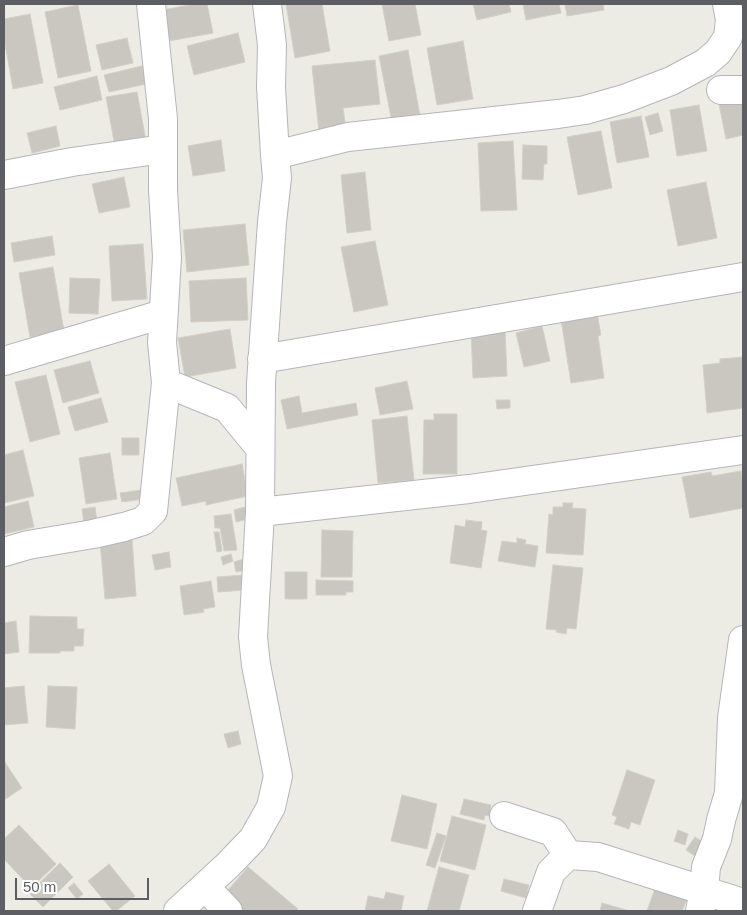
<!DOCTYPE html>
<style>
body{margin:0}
#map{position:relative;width:747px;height:915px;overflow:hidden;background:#edece4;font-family:Helvetica,sans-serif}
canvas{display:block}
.frame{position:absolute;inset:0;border:5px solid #5c5e63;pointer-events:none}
.scale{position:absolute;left:15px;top:878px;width:134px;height:22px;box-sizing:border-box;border:2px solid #5c5e63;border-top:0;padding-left:6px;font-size:15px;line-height:18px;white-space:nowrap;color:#5c5e63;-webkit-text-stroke:4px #fff;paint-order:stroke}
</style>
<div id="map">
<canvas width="747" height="915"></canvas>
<div class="frame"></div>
<div class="scale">50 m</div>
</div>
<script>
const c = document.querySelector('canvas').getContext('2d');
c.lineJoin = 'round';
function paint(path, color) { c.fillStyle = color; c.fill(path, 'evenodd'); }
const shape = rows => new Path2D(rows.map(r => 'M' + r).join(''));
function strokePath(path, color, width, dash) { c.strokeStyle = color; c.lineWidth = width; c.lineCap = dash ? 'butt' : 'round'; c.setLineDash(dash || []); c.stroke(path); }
const building = shape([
 [195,4,207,4,213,33,169,41,163,10,195,4],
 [286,4,322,4,330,51,295,58,286,4],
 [382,4,415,4,421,35,389,41,382,4],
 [473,4,509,4,511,12,477,20,473,4],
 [523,4,559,4,561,13,526,20,523,4],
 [565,4,603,4,604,10,567,16,565,4],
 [78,5,91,71,58,78,45,12,78,5],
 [30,14,43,83,13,89,4,38,4,19,30,14],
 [238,33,245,62,194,75,187,46,238,33],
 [127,38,133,63,102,70,96,45,127,38],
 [463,41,473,99,437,105,427,48,463,41],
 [408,50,420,116,392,122,379,56,408,50],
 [375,60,380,104,343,108,346,129,319,132,312,66,375,60],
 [142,66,146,84,109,92,104,75,142,66],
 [97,76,102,100,60,110,54,87,97,76],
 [137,92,146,141,115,147,106,97,137,92],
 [743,99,743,135,726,139,719,104,743,99],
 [699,105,707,151,677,156,670,110,699,105],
 [658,113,663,131,650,135,645,117,658,113],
 [641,116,649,157,617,163,610,122,641,116],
 [56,126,60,146,32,153,27,133,56,126],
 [601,131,612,188,578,195,567,137,601,131],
 [221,140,225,171,193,176,188,146,221,140],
 [513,141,517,210,481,211,478,143,513,141],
 [523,145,547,146,547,164,544,164,543,180,522,179,523,145],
 [365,172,371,230,347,233,341,175,365,172],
 [124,177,130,207,99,213,92,184,124,177],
 [706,182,717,238,678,246,667,190,706,182],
 [245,224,249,265,187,272,183,230,245,224],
 [52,236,55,255,14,262,11,243,52,236],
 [375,241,388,305,354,312,341,247,375,241],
 [143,244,147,299,112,301,109,246,143,244],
 [53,267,64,331,30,337,19,273,53,267],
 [70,278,100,279,98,314,69,313,70,278],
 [246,278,248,320,191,322,189,281,246,278],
 [597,313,601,335,598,336,604,378,571,383,561,319,597,313],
 [542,326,550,361,524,367,516,333,542,326],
 [230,329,236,368,185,377,178,338,230,329],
 [505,330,507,376,473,378,471,332,505,330],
 [743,357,743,408,707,413,703,365,720,363,720,359,743,357],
 [90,361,99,393,63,403,54,370,90,361],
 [46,375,60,434,30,442,15,382,46,375],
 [407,381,413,409,380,415,375,388,407,381],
 [299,396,302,413,356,403,358,415,287,429,281,400,299,396],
 [101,398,108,422,75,431,68,407,101,398],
 [496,400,510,400,510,408,497,409,496,400],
 [434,414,457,414,457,474,423,474,424,420,434,420,434,414],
 [407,416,414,480,378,483,372,420,407,416],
 [122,438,139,438,139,455,122,455,122,438],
 [23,450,34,496,4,503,4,455,23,450],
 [110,453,117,499,86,504,79,458,110,453],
 [242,464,248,496,206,505,206,501,182,506,176,478,242,464],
 [741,471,743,481,743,508,690,518,682,477,711,472,712,476,741,471],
 [142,490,144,499,122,502,120,493,142,490],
 [28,501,34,527,4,534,4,507,28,501],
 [563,503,573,503,572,508,586,509,583,555,546,553,549,514,553,515,553,507,563,507,563,503],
 [95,507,97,522,84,523,82,509,95,507],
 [245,507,248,519,236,522,234,510,245,507],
 [231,514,237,550,224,551,220,528,215,528,214,516,231,514],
 [466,520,482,522,481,530,487,531,481,568,450,563,455,525,465,527,466,520],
 [322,530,353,531,352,577,321,577,322,530],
 [214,532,219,532,222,551,217,552,214,532],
 [132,538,136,596,105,599,100,541,132,538],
 [517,538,526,540,525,544,538,546,535,567,498,561,502,541,517,543,517,538],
 [169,552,171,567,155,570,152,555,169,552],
 [231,554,233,561,223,565,221,557,231,554],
 [244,559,246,570,236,572,234,562,244,559],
 [553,565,583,568,576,629,567,628,566,634,556,632,557,630,546,629,553,565],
 [285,572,307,572,307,599,285,599,285,572],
 [245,575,246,590,218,592,217,577,245,575],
 [316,580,353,581,353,592,346,592,346,595,316,595,316,580],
 [211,581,215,607,203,609,204,612,184,615,180,586,211,581],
 [30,616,77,617,77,629,84,629,83,646,74,646,74,651,60,651,60,653,29,653,30,616],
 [16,621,19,652,4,654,4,623,16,621],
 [24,686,28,723,4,725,4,688,24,686],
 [48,686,77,687,75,729,46,727,48,686],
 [238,731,241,744,228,748,224,734,238,731],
 [4,761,22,788,4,800,4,761],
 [627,770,655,780,640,825,631,822,629,829,614,824,617,817,612,815,627,770],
 [402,795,437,804,427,849,391,841,402,795],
 [464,799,491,805,489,816,485,815,484,820,460,814,464,799],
 [452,816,486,825,475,870,440,861,452,816],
 [19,825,56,864,31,888,4,859,4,839,19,825],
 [678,830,688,834,685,845,674,841,678,830],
 [437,833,446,836,435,868,426,865,437,833],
 [695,837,707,845,698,858,686,850,695,837],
 [60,863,73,877,43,907,29,893,60,863],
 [109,864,135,896,116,911,113,911,88,881,109,864],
 [248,867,298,909,296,911,241,911,223,896,248,867],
 [439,867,469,875,459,911,427,911,439,867],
 [504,879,529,885,526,898,501,891,504,879],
 [658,880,690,892,682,911,647,911,658,880],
 [74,883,83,894,77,899,68,888,74,883],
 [386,892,404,896,401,911,365,911,368,896,384,899,386,892],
 [602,903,630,911,600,911,602,903]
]);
paint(building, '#c9c7c0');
strokePath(building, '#d2cfc3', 1);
const minor = shape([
 [721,90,743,90],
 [275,155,348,137,558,114,585,110,624,99,671,81,705,63,718,52,728,37,730,20,727,4],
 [4,175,72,162,163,149],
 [262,359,743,277],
 [4,361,163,314],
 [166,383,227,408,260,448],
 [260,512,469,489,743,450],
 [4,552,28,545,93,534,124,527,143,521,153,511,166,383,162,342,167,257,163,190,163,119,151,4],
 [504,816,553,832,568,855],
 [205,887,228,911],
 [178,911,228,865,253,839,271,807,278,776,256,665,253,637,260,512,261,383,272,222,277,178,275,155,271,87,272,45,267,4],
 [537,911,551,872,568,855,598,857,743,903],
 [700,911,704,891,706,867,717,839,721,820,729,793,732,718,743,640]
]);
strokePath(minor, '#b4b5ba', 30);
strokePath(minor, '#fff', 28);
</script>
